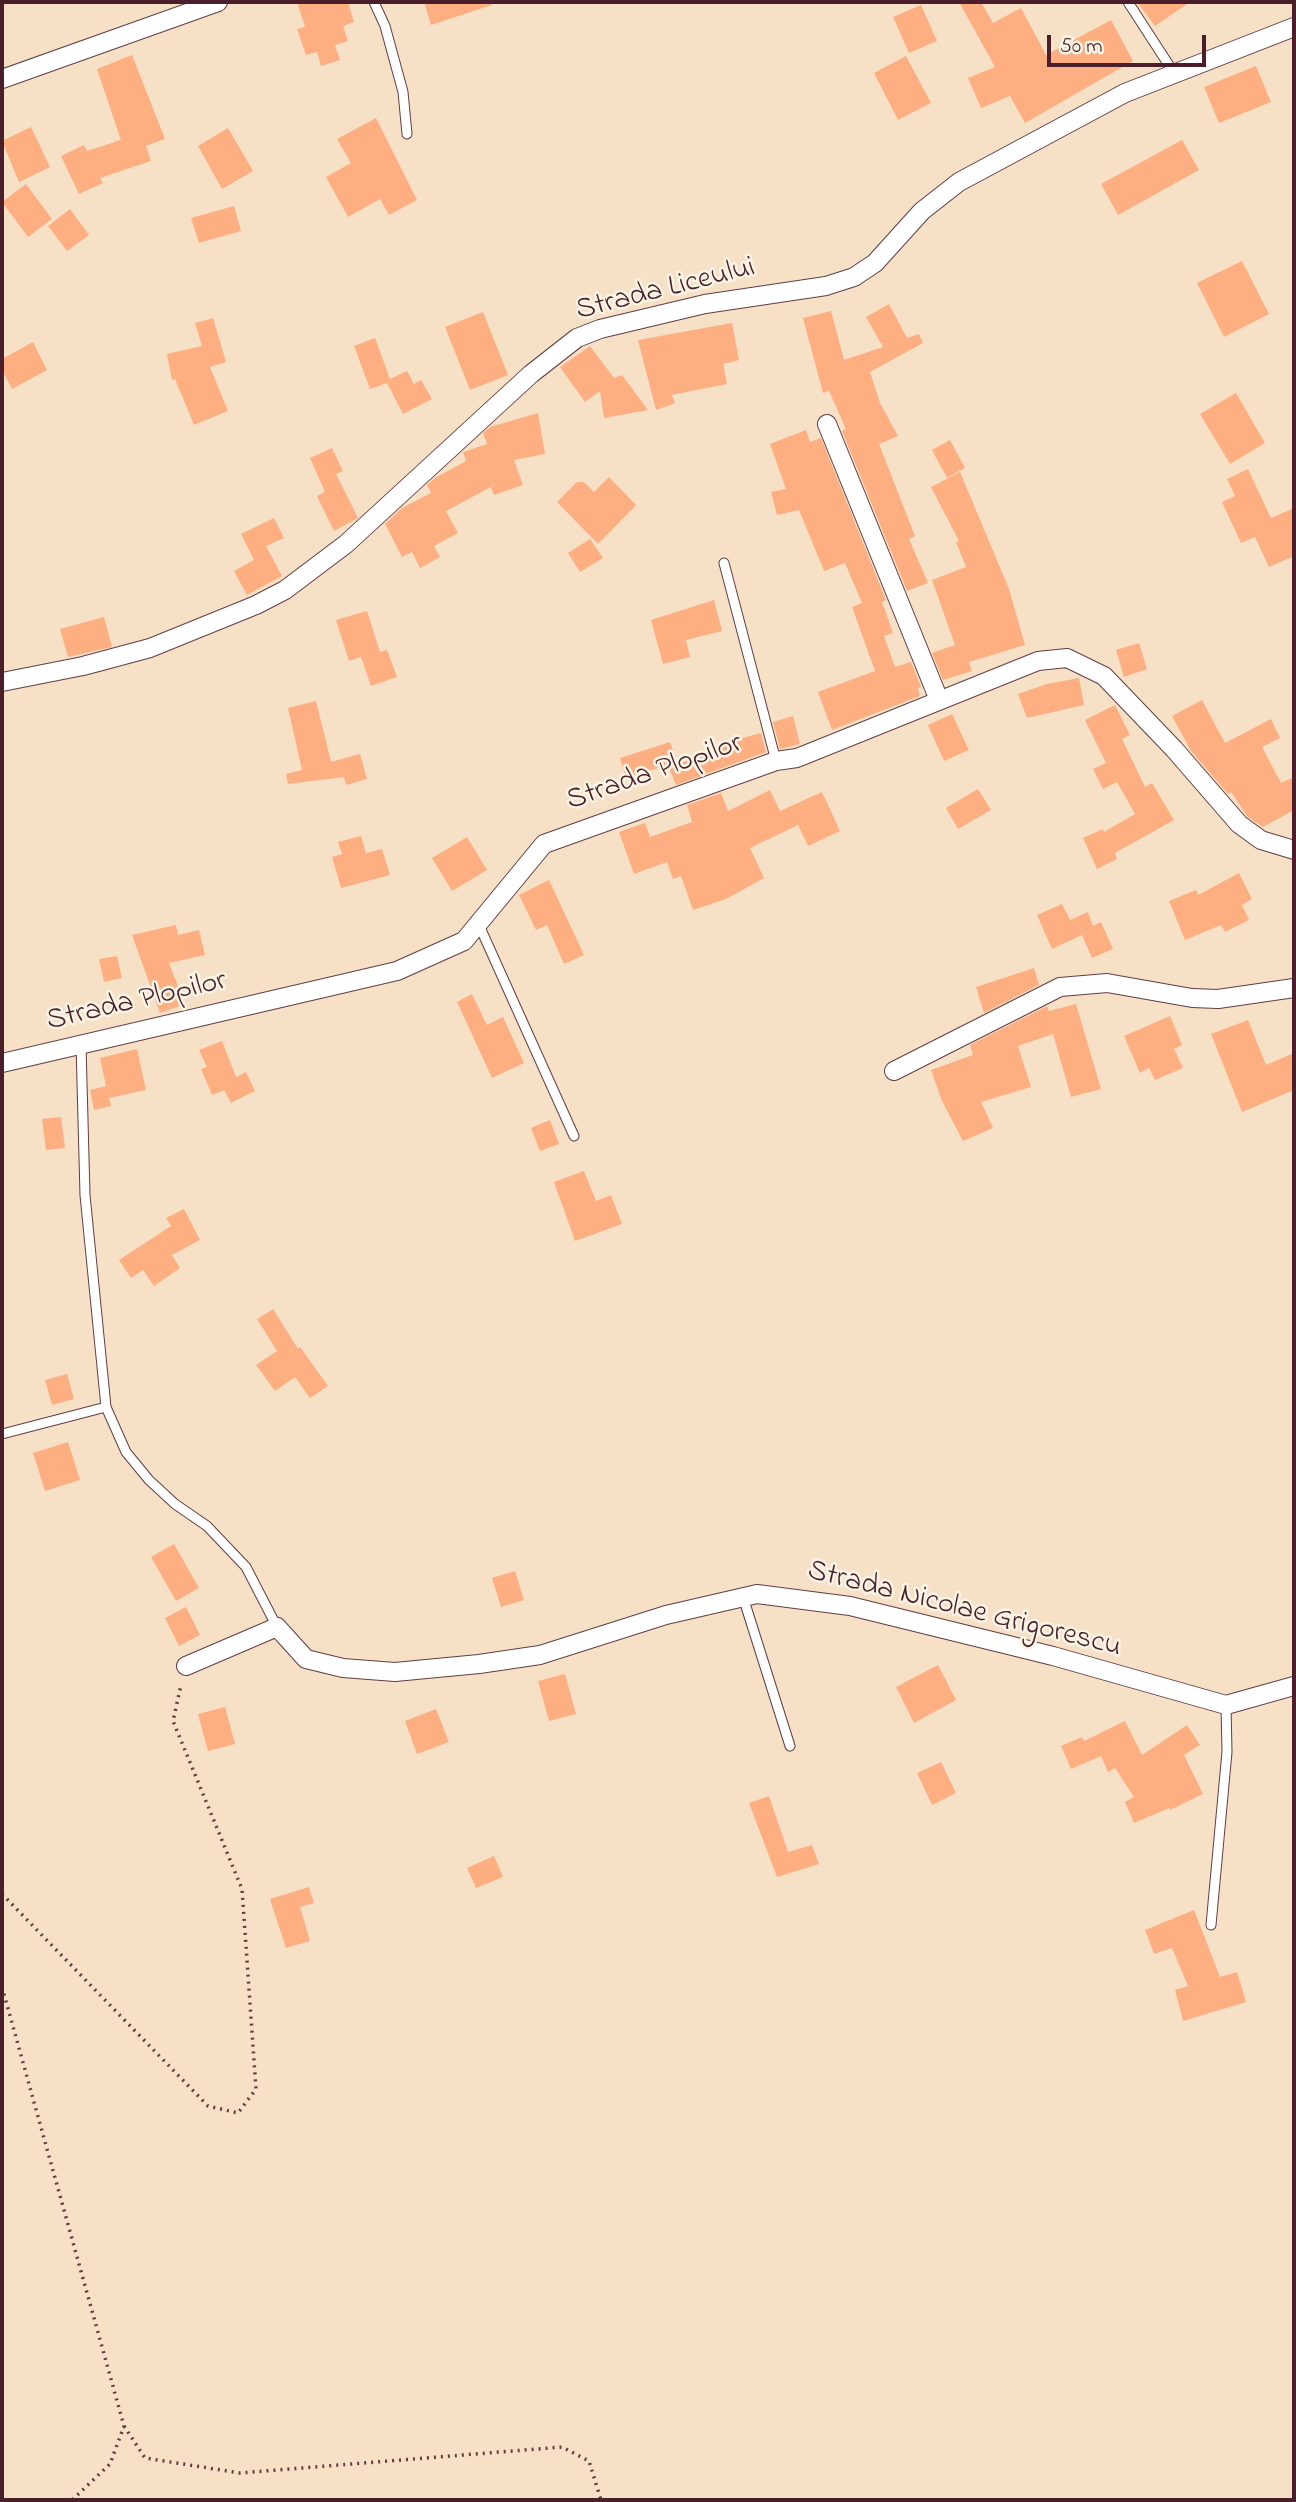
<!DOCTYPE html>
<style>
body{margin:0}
#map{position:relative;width:1296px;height:2502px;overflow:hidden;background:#f6e0c6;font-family:"Indie Flower",sans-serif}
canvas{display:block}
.frame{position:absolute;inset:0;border:4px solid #4a1f2b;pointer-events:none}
.scale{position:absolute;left:1047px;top:35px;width:159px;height:32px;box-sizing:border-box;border:4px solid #4a1f2b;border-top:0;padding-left:9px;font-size:21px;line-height:24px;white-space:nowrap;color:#4a1f2b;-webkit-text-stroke:5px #fcf5e5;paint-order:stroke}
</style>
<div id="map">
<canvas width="1296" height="2502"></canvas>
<div class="frame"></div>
<div class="scale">50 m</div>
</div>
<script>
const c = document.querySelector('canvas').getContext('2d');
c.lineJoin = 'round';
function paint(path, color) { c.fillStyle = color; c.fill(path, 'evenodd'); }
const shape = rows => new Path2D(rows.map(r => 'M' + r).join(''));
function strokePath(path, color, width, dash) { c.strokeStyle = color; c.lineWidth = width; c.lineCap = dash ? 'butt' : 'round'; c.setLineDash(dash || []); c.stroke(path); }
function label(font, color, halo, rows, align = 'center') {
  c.font = font + ' "Indie Flower",sans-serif'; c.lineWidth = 5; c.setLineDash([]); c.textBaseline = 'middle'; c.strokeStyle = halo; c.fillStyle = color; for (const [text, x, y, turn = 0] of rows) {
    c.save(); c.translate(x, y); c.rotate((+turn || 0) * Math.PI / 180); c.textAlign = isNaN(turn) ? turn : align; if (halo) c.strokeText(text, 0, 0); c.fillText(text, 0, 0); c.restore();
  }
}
paint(shape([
 [297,2,348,2,354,22,343,26,348,41,335,45,340,60,321,66,317,52,306,55,297,29,305,27],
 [424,2,491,2,492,5,431,25],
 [959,2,981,2,993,23,1021,8,1046,55,1111,20,1133,61,1025,123,1010,96,981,108,968,78,995,67],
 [1137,2,1190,2,1155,26],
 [921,5,937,41,909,53,893,17],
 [132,55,165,139,146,146,151,161,100,178,103,183,79,194,61,156,84,145,87,151,121,140,97,69],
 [906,56,931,103,898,120,874,73],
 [1256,66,1271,102,1219,123,1204,87],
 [376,118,417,200,389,215,380,199,348,217,326,177,351,163,337,139],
 [31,127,50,167,19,182,2,141],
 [228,128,253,171,222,189,198,146],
 [1182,140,1199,170,1118,215,1101,184],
 [26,184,52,219,28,237,2,202],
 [234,206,241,231,199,243,191,218],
 [70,209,89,235,67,251,48,226],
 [1242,261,1269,314,1224,337,1197,283],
 [889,304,907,338,919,334,923,343,870,372,880,403,898,436,879,444,915,536,909,539,928,583,907,591,842,431,846,429,829,391,823,393,803,318,831,311,844,360,883,347,866,317],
 [483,312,508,375,470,390,445,327],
 [213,318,226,362,210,367,228,411,194,425,175,379,172,380,167,354,202,346,195,323],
 [732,323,739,360,723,364,727,384,672,395,675,403,656,410,638,340],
 [375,338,390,379,407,371,414,384,421,380,432,399,403,414,387,383,370,389,354,346],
 [33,342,47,370,12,389,2,370,2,359],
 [590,346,614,378,622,375,648,410,604,418,600,391,585,402,560,367],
 [1236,393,1265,443,1230,464,1200,414],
 [538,413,545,454,514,460,523,485,494,495,491,487,446,511,458,533,434,546,440,557,420,568,412,552,402,557,385,524,402,508,431,493,427,485,435,478,466,461,463,452,487,444,483,433,490,427],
 [806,430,810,442,821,438,886,600,882,602,893,633,884,636,895,667,911,662,921,687,918,688,920,696,832,730,818,692,875,671,852,607,862,603,845,563,824,571,799,510,777,515,771,492,786,489,770,444],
 [950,440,965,468,947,478,932,450],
 [332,448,343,471,336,474,358,518,334,531,317,496,325,492,310,458],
 [1248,469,1271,518,1294,508,1294,556,1269,567,1255,537,1241,543,1222,502,1235,496,1227,479],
 [960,472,1009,589,1025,645,969,662,972,671,943,680,932,653,955,645,932,580,966,567,956,542,959,541,931,487],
 [609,477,636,505,598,544,557,502,577,482,584,482,594,492],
 [274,518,284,538,266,546,282,576,247,595,234,571,254,560,241,534],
 [590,539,603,558,580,572,568,553],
 [714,600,722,631,686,640,690,657,663,664,651,620],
 [367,611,380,652,387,650,397,677,371,686,361,657,349,661,336,620],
 [104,617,112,647,68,657,60,629],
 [1139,643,1147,669,1124,677,1116,650],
 [1079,678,1084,705,1027,718,1018,694,1047,684],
 [1202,700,1225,743,1271,719,1280,738,1262,747,1281,783,1294,777,1294,810,1263,827,1247,816,1231,792,1228,794,1191,751,1172,716],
 [316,701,331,762,360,754,367,779,346,785,344,777,288,784,286,774,302,770,288,708],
 [1115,705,1130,735,1122,739,1145,787,1152,783,1174,820,1115,853,1117,859,1097,869,1083,838,1103,829,1104,832,1135,814,1117,782,1103,789,1093,769,1106,763,1085,720],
 [952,714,969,750,944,761,928,725],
 [793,716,800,744,780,749,773,722],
 [761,733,766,752,676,785,669,768,714,750,713,746],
 [670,742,677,762,626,778,620,758],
 [978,789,991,810,958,829,946,808],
 [770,790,780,811,822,792,840,831,808,846,798,825,750,848,764,878,726,899,693,910,681,876,673,879,667,862,634,874,619,832,645,823,650,837,692,822,687,805,721,793,728,811],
 [361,836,366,853,382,849,390,875,341,888,332,857,342,854,338,842],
 [467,837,487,870,452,891,432,858],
 [1239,873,1252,899,1242,905,1249,920,1225,932,1221,925,1185,940,1169,901,1196,890,1198,895],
 [549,880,584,955,564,964,547,925,536,930,519,895],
 [1062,904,1070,920,1088,912,1093,926,1101,922,1113,949,1092,958,1082,935,1052,949,1037,915],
 [176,925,178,935,199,930,205,955,169,963,185,1004,160,1013,132,935],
 [117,956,122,978,104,982,99,959],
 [1034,968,1039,985,984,1013,976,987],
 [472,994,487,1025,503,1017,524,1063,492,1078,457,1002],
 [1076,1004,1101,1089,1071,1097,1053,1034,1018,1046,1031,1087,981,1102,993,1128,963,1141,942,1101,931,1070,973,1055,970,1045,1047,1006,1049,1011],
 [1170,1016,1182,1045,1174,1049,1183,1068,1155,1080,1149,1068,1140,1073,1124,1036],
 [1248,1020,1266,1065,1294,1053,1294,1090,1242,1112,1211,1034],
 [222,1041,236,1077,246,1072,255,1091,231,1103,224,1090,212,1095,201,1069,207,1067,199,1050],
 [137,1049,146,1090,109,1098,111,1106,94,1110,90,1090,106,1086,100,1058],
 [61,1117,65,1148,46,1150,42,1119],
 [550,1120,559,1144,540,1151,531,1128],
 [584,1171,596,1201,611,1195,622,1224,575,1241,554,1182],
 [184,1209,200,1240,172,1255,180,1268,154,1286,143,1270,131,1278,119,1260,171,1226,166,1218],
 [273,1309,298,1349,300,1347,328,1386,310,1398,295,1377,275,1391,256,1365,277,1351,257,1319],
 [67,1374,74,1399,52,1405,45,1380],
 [68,1442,80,1480,45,1491,33,1453],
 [174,1544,199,1588,176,1601,151,1557],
 [515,1571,524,1600,501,1607,492,1578],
 [186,1607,200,1635,179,1646,165,1618],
 [938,1665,956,1700,914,1723,896,1687],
 [565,1674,576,1714,549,1721,538,1681],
 [225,1707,235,1744,208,1751,198,1714],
 [436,1709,449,1742,417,1754,405,1721],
 [1125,1721,1142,1755,1187,1725,1200,1745,1184,1755,1203,1794,1170,1810,1169,1808,1134,1823,1125,1802,1134,1797,1115,1768,1108,1772,1101,1756,1071,1769,1061,1746,1082,1737,1084,1741],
 [941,1762,956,1793,932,1805,917,1773],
 [769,1796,788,1852,812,1845,819,1864,777,1877,749,1803],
 [494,1856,503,1877,476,1888,467,1868],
 [309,1887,314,1903,300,1907,310,1941,286,1948,270,1899],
 [1194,1910,1220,1977,1237,1972,1246,2002,1183,2021,1175,1990,1188,1986,1172,1948,1154,1954,1145,1930]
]), '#fdaf82');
const service = shape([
 [374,2,385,26,403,92,407,134],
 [1128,2,1174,73],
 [724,563,776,761],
 [479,925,574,1136],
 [81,1045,85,1195,106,1407,126,1452,149,1480,175,1504,207,1526,246,1567,277,1627],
 [2,1434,106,1407],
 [743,1597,790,1746],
 [1211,1925,1227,1752,1226,1705]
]);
const minor = shape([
 [2,79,218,2],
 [827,424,939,700],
 [2,682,83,666,150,648,256,605,285,590,346,544,531,374,577,338,600,329,705,304,826,286,854,277,875,263,922,211,959,182,1125,93,1294,27],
 [2,1063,397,971,464,941,544,844,776,761,797,758,1038,661,1067,658,1104,676,1174,749,1239,824,1261,840,1294,850],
 [894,1071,1060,987,1107,983,1192,998,1218,999,1294,988],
 [186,1666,277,1627,306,1659,343,1668,395,1672,479,1664,540,1655,666,1615,757,1594,850,1606,1053,1656,1226,1705,1294,1686]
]);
strokePath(service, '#643c42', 11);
strokePath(minor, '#643c42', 20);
strokePath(shape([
 [2,1894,208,2106,238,2113,256,2089,242,1889,173,1721,181,1685],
 [2,1987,124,2426,110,2464,72,2500],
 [124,2426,145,2458,240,2473,562,2447,589,2461,601,2500]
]), '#643c42', 3.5, [2, 5]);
strokePath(service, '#fff', 9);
strokePath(minor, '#fff', 18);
label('30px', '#4a1f2b', '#fcf5e5', [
 ["Strada Liceului",666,291,-14],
 ["Strada Plopilor",655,774,-19],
 ["Strada Plopilor",137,1003,-13],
 ["Strada Nicolae Grigorescu",964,1611,14]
]);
</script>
